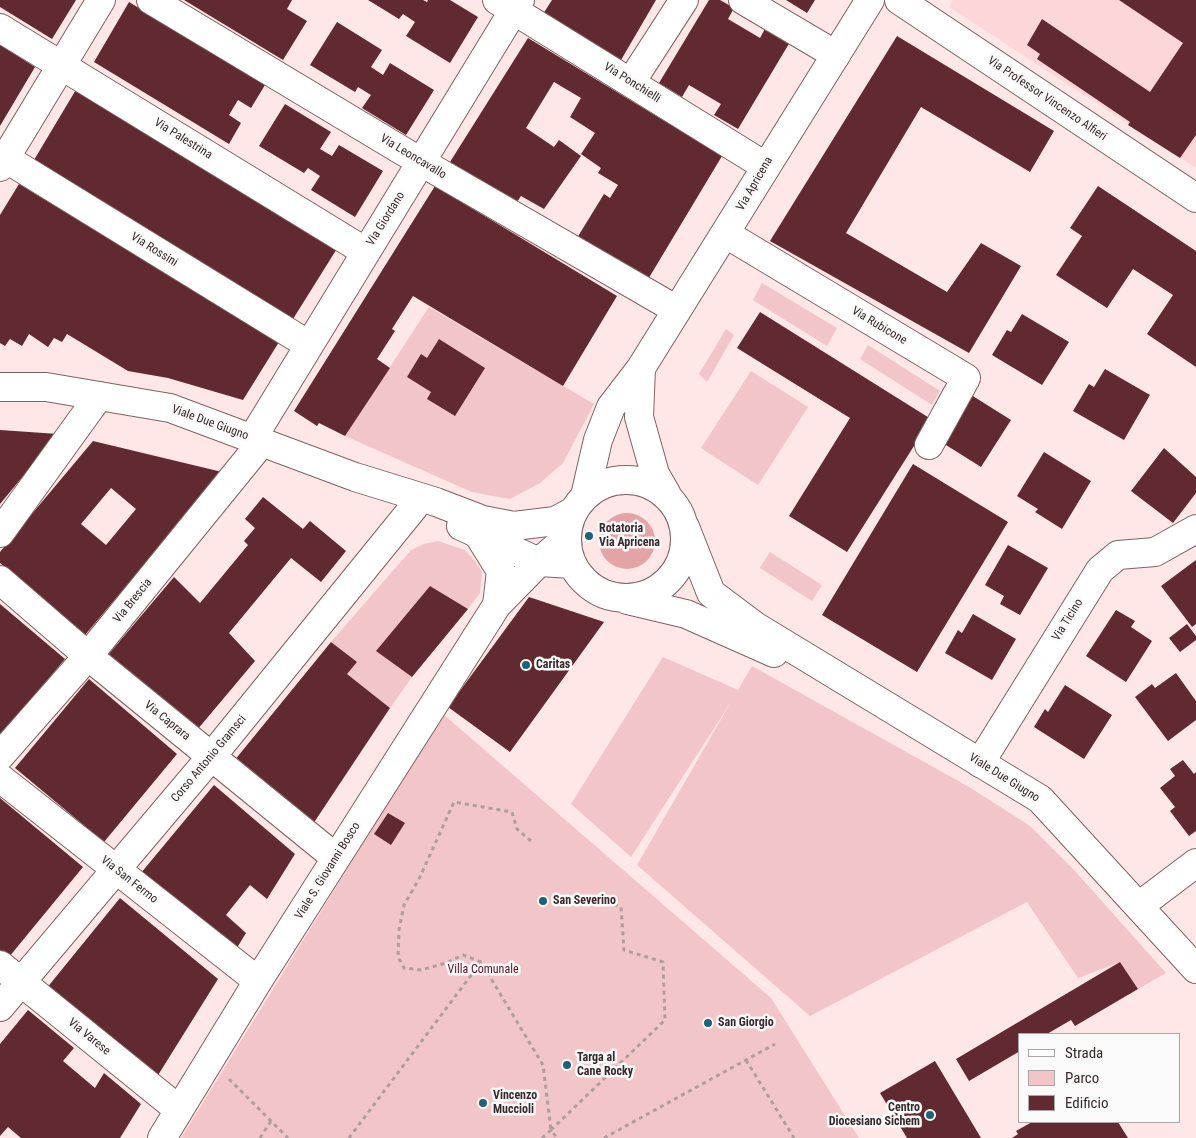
<!DOCTYPE html>
<style>
body{margin:0}
#map{position:relative;width:1196px;height:1138px;overflow:hidden;background:#ffe6e7;font-family:"Roboto Condensed",sans-serif}
canvas{display:block}
.legend{position:absolute;left:1018px;top:1033px;width:162px;height:90px;box-sizing:border-box;background:#fafafa;border:1px solid #aca6a7;margin:0;padding:6px 9px;list-style:none;font-size:15px;color:#38292a}
.legend li{display:flex;align-items:center;gap:10px;height:25px}
.legend b{width:25px;border:1px solid #aca6a7}
</style>
<div id="map">
<canvas width="1196" height="1138"></canvas>
<ul class="legend">
<li><b style="height:6px;background:#fff"></b>Strada</li>
<li><b style="height:14px;background:#f2c6c8"></b>Parco</li>
<li><b style="height:14px;background:#602a30"></b>Edificio</li>
</ul>
</div>
<script>
const c = document.querySelector('canvas').getContext('2d');
c.lineJoin = 'round';
function paint(path, color) { c.fillStyle = color; c.fill(path, 'evenodd'); }
const shape = rows => new Path2D(rows.map(r => 'M' + r).join(''));
function strokePath(path, color, width, dash) { c.strokeStyle = color; c.lineWidth = width; c.lineCap = dash ? 'butt' : 'round'; c.setLineDash(dash || []); c.stroke(path); }
function label(font, color, halo, rows, align = 'center') {
  c.font = font + ' "Roboto Condensed",sans-serif'; c.lineWidth = 5; c.setLineDash([]); c.textBaseline = 'middle'; c.strokeStyle = halo; c.fillStyle = color; for (const [text, x, y, turn = 0] of rows) {
    c.save(); c.translate(x, y); c.rotate((+turn || 0) * Math.PI / 180); c.textAlign = isNaN(turn) ? turn : align; if (halo) c.strokeText(text, 0, 0); c.fillText(text, 0, 0); c.restore();
  }
}
paint(shape([
 [953,0,1196,0,1196,168,949,7]
]), '#fdd6d8');
paint(shape([
 [762,283,837,328,827,346,753,300],
 [429,307,594,404,563,463,540,483,510,499,472,492,345,436],
 [726,329,734,335,707,382,699,374],
 [868,345,940,391,932,405,860,359],
 [751,371,808,407,758,485,701,448],
 [438,541,465,550,475,561,482,572,480,593,468,609,430,586,377,651,412,677,390,708,347,674,356,662,331,642,411,550,424,544],
 [770,552,822,585,812,601,760,568],
 [663,657,738,690,752,666,969,787,1030,826,1075,871,1166,973,1138,989,1120,962,1078,978,1027,902,810,1016,637,865,731,702,631,857,571,804],
 [443,714,771,998,859,1138,181,1138]
]), '#f2c6c8');
paint(shape([
 '599 541a28 28 0 1 1 56 0a28 28 0 1 1-56 0Z'
]), '#e4a3a7');
paint(shape([
 [0,0,76,0,52,39,0,7],
 [184,0,292,0,287,9,307,21,283,60],
 [368,0,423,0,427,2,428,0,450,0,478,17,450,63,406,36,415,22,403,14,399,19],
 [552,0,656,0,621,60,543,14],
 [709,0,720,0,734,8,728,19,760,38,766,27,790,42,738,129,714,115,721,104,689,85,682,97,659,83],
 [786,0,815,0,807,13],
 [1119,0,1196,0,1196,135,1180,158,1128,125,1130,122,1037,59,1040,54,1027,45,1042,19,1150,92,1183,43],
 [129,2,265,85,251,108,238,100,229,115,241,123,229,144,94,62],
 [337,22,382,50,371,67,383,75,390,63,434,90,406,135,362,108,371,95,358,87,355,92,310,65],
 [897,36,1054,131,1030,172,921,107,846,233,947,292,981,243,1021,266,969,353,770,241],
 [528,38,722,156,647,281,577,238,604,194,610,198,618,185,598,173,601,168,581,154,595,133,570,117,581,98,554,82,526,128,554,147,559,140,581,156,544,209,521,196,517,202,450,162],
 [0,45,35,67,0,126],
 [77,88,338,247,293,319,34,160],
 [285,104,331,132,320,149,332,156,339,145,383,171,355,217,311,190,320,176,308,168,304,173,259,146],
 [19,184,279,342,243,400,168,378,128,371,67,334,62,342,54,338,48,347,29,334,22,346,10,339,5,346,0,343,0,215],
 [435,186,617,296,563,386,413,296,392,329,395,331,377,359,390,368,345,436,319,423,317,426,294,411],
 [1098,186,1196,251,1196,367,1147,334,1173,295,1133,269,1107,308,1056,275,1082,236,1070,228],
 [760,312,931,419,847,552,789,516,850,418,737,348],
 [1022,314,1069,342,1042,385,992,355,1007,330,1011,332],
 [439,339,485,368,455,416,427,399,431,392,407,377,421,354,427,358],
 [1105,369,1150,395,1124,440,1073,411,1089,384,1094,387],
 [968,393,1011,420,981,467,938,440],
 [0,430,58,434,0,504],
 [93,441,222,472,85,635,0,563,0,552],
 [111,488,136,509,106,545,81,524],
 [1164,448,1196,477,1196,493,1173,523,1131,491],
 [1044,452,1091,481,1062,529,1035,512,1038,509,1017,496],
 [913,464,1008,522,917,672,822,615],
 [263,497,303,529,310,521,346,551,321,582,291,558,229,633,255,661,197,730,108,655,174,577,200,603,248,545,244,541,255,528,245,519],
 [1008,545,1048,568,1020,615,1000,604,1004,596,985,585],
 [1196,560,1196,624,1192,627,1161,586],
 [430,586,468,609,412,677,376,651],
 [529,597,604,622,510,752,448,707],
 [0,604,65,659,0,736],
 [1116,610,1135,621,1131,627,1152,641,1126,682,1086,656],
 [973,614,1016,639,992,680,945,653,958,630,962,633],
 [1187,624,1196,636,1196,640,1180,652,1169,638],
 [331,642,357,662,347,674,390,708,311,827,234,761],
 [1176,673,1196,701,1196,720,1168,741,1135,697,1152,684,1155,688],
 [89,679,177,754,104,842,15,768],
 [1065,685,1112,715,1084,759,1034,727,1045,709,1048,712],
 [1183,760,1194,774,1196,772,1196,831,1189,836,1170,811,1175,807,1160,788,1175,776,1170,769],
 [214,785,295,854,267,899,250,885,226,915,246,933,235,951,141,873],
 [0,798,83,867,9,957,0,950],
 [388,813,405,823,391,845,374,834],
 [120,898,218,979,155,1080,46,989],
 [1120,962,1138,989,1075,1026,1071,1020,1047,1034,1020,1034,1020,1051,969,1081,956,1059],
 [28,1010,74,1048,63,1061,95,1088,104,1073,141,1104,120,1138,21,1138,8,1127,0,1136,0,1044],
 [935,1061,981,1138,907,1138,880,1093],
 [1032,1122,1118,1122,1128,1138,1012,1138,1018,1134,1016,1131]
]), '#602a30');
const minor = shape([
 [151,0,421,162,677,310],
 [497,0,765,166],
 [743,0,836,55],
 [899,0,1196,198],
 [0,28,366,252],
 [631,82,684,0],
 [0,155,309,345],
 [0,167,101,0],
 [726,234,966,378,929,445],
 [252,439,520,0],
 [0,533,99,396],
 [0,580,88,656,336,858],
 [497,605,539,562,567,538],
 [0,756,88,656,262,442],
 [980,763,1100,570,1118,555,1155,552,1196,529],
 [0,778,258,981],
 [1139,906,1196,863],
 [0,965,178,1109],
 [0,1007,211,757,414,507],
 [162,1138,258,981,497,605,501,571,478,534]
]);
const major = shape([
 [641,368,639,417,655,474,667,495],
 [0,387,46,387,170,408,355,477,436,502,483,520,514,526,555,521,574,511],
 '567 539a59 59 0 1 1 118 0a59 59 0 1 1-118 0Z',
 [585,496,598,440,611,407,641,368,870,0],
 [461,526,539,562,572,564],
 [685,527,711,593,755,626,1040,799,1196,969],
 [627,600,686,614,774,653]
]);
strokePath(minor, '#826163', 30);
strokePath(major, '#826163', 30);
strokePath(shape([
 [531,841,517,829,512,812,454,802,419,879,404,905,399,930,398,957,404,968,421,970,446,963,463,955,481,962,543,1065,551,1130],
 [746,1060,794,1138],
 [229,1079,288,1138],
 [551,1130,665,1020,663,962,624,950,621,907,607,902],
 [260,1138,271,1121],
 [349,1138,481,962],
 [542,1138,551,1130,557,1138],
 [604,1138,775,1044]
]), '#b29d9e', 3, [4, 4]);
strokePath(minor, '#fff', 28);
strokePath(major, '#fff', 28);
for (const [x, y, r, color] of [
 [589,536,5,"#1f6275"],
 [526,665,5,"#1f6275"],
 [543,901,5,"#1f6275"],
 [708,1023,5,"#1f6275"],
 [567,1065,5,"#1f6275"],
 [483,1103,5,"#1f6275"],
 [930,1115,5,"#1f6275"]
]) { const dot = new Path2D(); dot.arc(x, y, r, 0, 2 * Math.PI); c.fillStyle = color; c.fill(dot); strokePath(dot, '#fafafa', 2); }
label('12px', '#38292a', '#fafafa', [
 ["Via Ponchielli",632,83,32],
 ["Via Professor Vincenzo Alfieri",1047,99,34],
 ["Via Palestrina",183,139,32],
 ["Via Leoncavallo",413,157,31],
 ["Via Apricena",755,184,-60],
 ["Via Giordano",386,219,-58],
 ["Via Rossini",154,250,32],
 ["Via Rubicone",879,326,31],
 ["Viale Due Giugno",210,423,20],
 ["Via Brescia",133,601,-51],
 ["Via Ticino",1068,620,-58],
 ["Via Caprara",167,721,39],
 ["Corso Antonio Gramsci",209,759,-50],
 ["Viale Due Giugno",1004,778,32],
 ["Viale S. Giovanni Bosco",328,871,-58],
 ["Via San Fermo",129,880,38],
 ["Via Varese",89,1037,39]
]);
label('bold 12px', '#38292a', '#fafafa', [
 ["Rotatoria",599,529],
 ["Via Apricena",599,543],
 ["Caritas",536,665],
 ["San Severino",553,901],
 ["San Giorgio",718,1023],
 ["Targa al",577,1058],
 ["Cane Rocky",577,1072],
 ["Vincenzo",493,1096],
 ["Muccioli",493,1110],
 ["Centro",920,1108,"right"],
 ["Diocesiano Sichem",920,1122,"right"]
], 'left');
label('12px', '#5b0f1f', '#fafafa', [
 ["Villa Comunale",483,970]
]);
</script>
